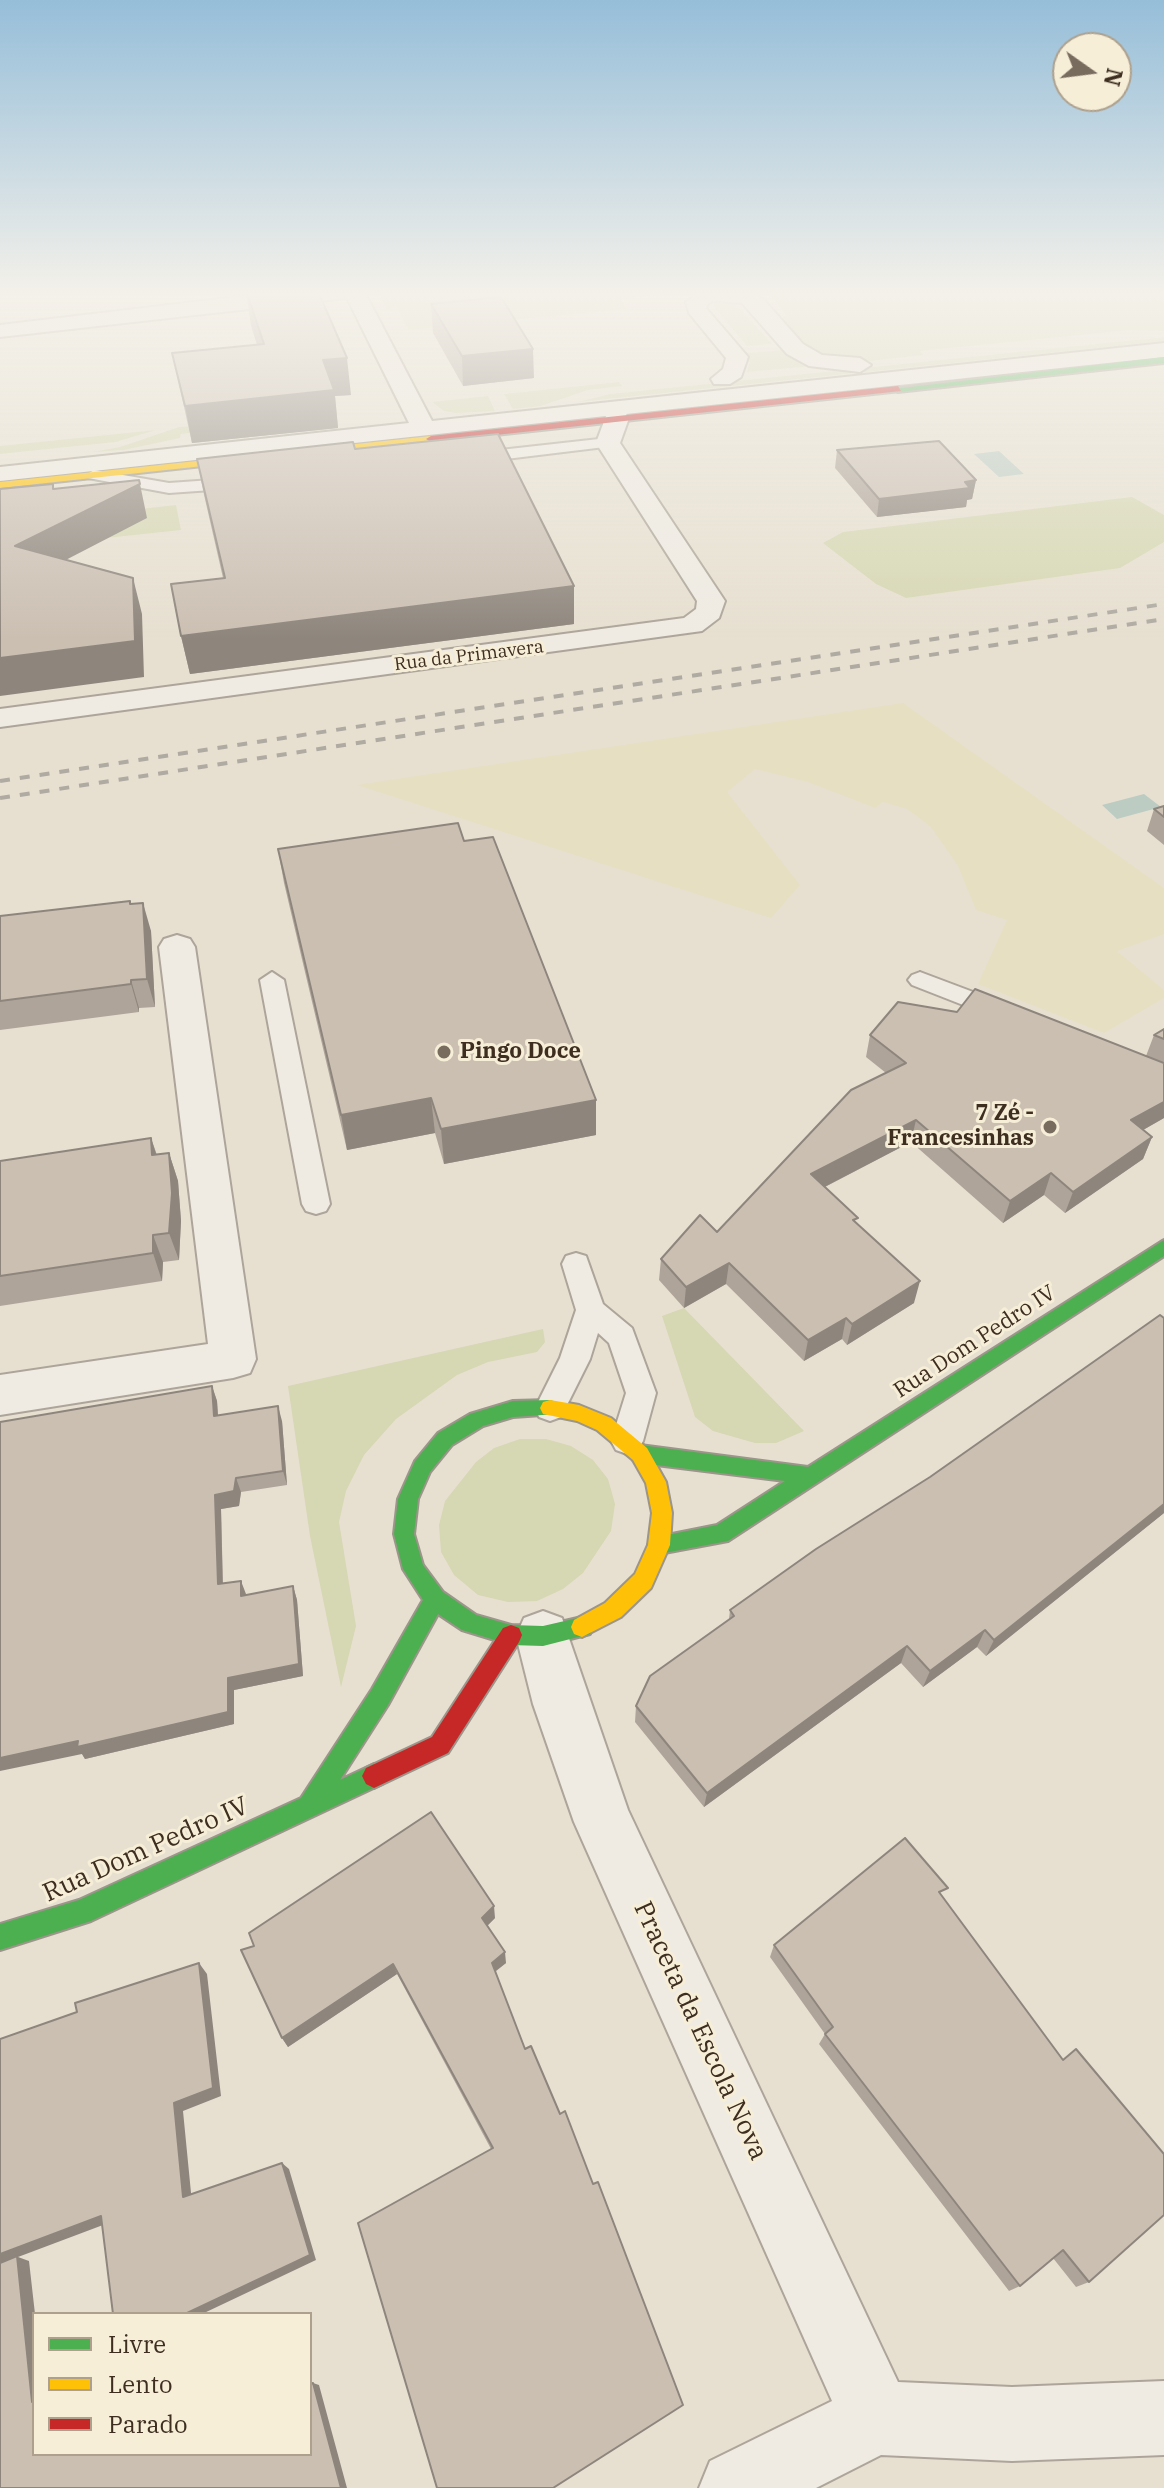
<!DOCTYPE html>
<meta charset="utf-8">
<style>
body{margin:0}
#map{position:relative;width:1164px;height:2488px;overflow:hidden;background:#e7e0d1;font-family:"IBM Plex Serif",serif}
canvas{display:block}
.legend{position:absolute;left:32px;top:2312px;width:280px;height:144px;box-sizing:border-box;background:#f7eed8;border:2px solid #ada18e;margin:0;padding:10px 14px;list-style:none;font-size:24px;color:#3d2e20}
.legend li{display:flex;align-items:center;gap:16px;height:40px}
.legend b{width:40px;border:2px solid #ada18e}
.north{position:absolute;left:1052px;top:32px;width:80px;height:80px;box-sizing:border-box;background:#f7eed8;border:2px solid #ada18e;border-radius:50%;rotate:104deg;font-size:22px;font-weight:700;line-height:32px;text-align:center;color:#3d2e20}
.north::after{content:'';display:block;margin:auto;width:28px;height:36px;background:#786c5e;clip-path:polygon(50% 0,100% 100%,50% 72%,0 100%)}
</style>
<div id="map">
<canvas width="1164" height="2488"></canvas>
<ul class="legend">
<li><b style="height:10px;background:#4caf50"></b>Livre</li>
<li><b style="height:10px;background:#ffc107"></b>Lento</li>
<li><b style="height:10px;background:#c62828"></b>Parado</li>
</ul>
<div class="north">N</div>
</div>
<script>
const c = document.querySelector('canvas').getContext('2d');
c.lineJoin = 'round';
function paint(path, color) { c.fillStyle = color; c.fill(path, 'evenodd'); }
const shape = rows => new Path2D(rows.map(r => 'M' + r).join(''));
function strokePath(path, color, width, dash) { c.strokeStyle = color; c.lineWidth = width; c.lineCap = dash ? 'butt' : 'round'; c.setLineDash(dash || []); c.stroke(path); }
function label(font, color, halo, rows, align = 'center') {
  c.font = font + ' "IBM Plex Serif",serif'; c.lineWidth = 6; c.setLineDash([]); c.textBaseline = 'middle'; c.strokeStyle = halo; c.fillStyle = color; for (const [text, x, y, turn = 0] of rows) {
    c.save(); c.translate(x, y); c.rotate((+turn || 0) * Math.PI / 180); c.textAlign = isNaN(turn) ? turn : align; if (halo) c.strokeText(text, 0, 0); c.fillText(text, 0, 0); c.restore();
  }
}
paint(shape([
 [903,703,1164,888,1164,934,1117,951,1164,990,1164,998,1104,1033,978,984,1007,920,976,910,958,866,931,827,907,809,883,802,875,808,808,782,755,769,727,792,800,885,771,918,357,785]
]), '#e6dfc2');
paint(shape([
 [379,291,706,291,620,298,627,309,408,330,397,308,386,309],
 [767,291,1164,291,1164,331,1130,330,920,351,923,355,862,362,822,358,807,349,779,320,786,315],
 [720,300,735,303,772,344,747,346,712,305],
 [1164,337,1164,341,578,402,610,394],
 [786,350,814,366,747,372,750,361,744,353],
 [619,382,622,386,588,390,541,406,513,409,504,394],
 [488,396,495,411,456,413,444,411,432,402],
 [204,425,205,431,181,434,180,438,124,450,92,452,120,447,179,427],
 [156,430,116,442,0,454,0,446],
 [1132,497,1164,515,1164,542,1120,568,906,598,876,584,823,543,843,532],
 [176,505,181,530,97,539,95,514],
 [684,1308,804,1431,776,1443,755,1443,713,1431,695,1417,662,1316],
 [543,1329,545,1342,537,1352,488,1362,457,1375,396,1419,364,1455,346,1491,339,1522,356,1626,341,1687,310,1536,288,1386],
 [520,1439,546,1439,571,1446,593,1460,608,1479,615,1504,611,1531,583,1573,563,1589,537,1601,508,1602,478,1595,454,1575,441,1552,439,1525,445,1501,476,1462,494,1448]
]), '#d6d7b3');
paint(shape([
 [999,451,1024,474,999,477,974,454],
 [1144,794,1161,807,1117,819,1102,805]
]), '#bcccc2');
const lane = shape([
 [608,438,613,440,613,446,473,463,465,458,473,453,608,438],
 [94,470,169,483,240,478,248,483,240,488,169,493,88,478,86,475,94,470],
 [272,972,284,980,330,1204,326,1211,316,1214,306,1211,302,1204,260,980,272,972],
 [920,972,1013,1007,1016,1013,1004,1021,912,985,908,980,912,975,920,972],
 [576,1253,586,1256,603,1304,632,1328,656,1393,643,1441,638,1450,627,1454,616,1450,611,1441,626,1393,609,1343,598,1333,590,1359,561,1417,550,1421,539,1417,535,1408,560,1358,576,1310,562,1264,566,1256,576,1253]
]);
const street = shape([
 [286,291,364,291,432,421,1164,343,1164,357,626,414,629,418,620,443,725,601,719,618,702,631,0,727,0,709,684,618,696,609,697,601,596,443,606,416,0,481,0,467,409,423,347,298,0,337,0,325,286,291],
 [748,291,764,300,803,344,822,355,860,358,871,365,860,372,809,366,787,354,742,303,717,301,709,302,706,308,748,357,741,377,730,384,714,384,711,379,723,369,726,358,689,313,686,302,702,291,748,291],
 [177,935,190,939,195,947,256,1359,250,1373,233,1378,0,1415,0,1375,208,1344,159,947,164,939,177,935],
 [543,1611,562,1618,628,1810,898,2382,1012,2387,1164,2381,1164,2455,1012,2461,881,2455,816,2488,699,2488,710,2461,832,2401,574,1822,533,1704,516,1636,524,1618,543,1611]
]);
const fast = shape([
 [1164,357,1164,363,898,392,893,389,1164,357],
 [1164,1240,1164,1256,728,1541,659,1554,652,1552,648,1545,652,1538,717,1525,785,1481,640,1463,633,1460,630,1454,633,1448,640,1445,808,1467,1164,1240],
 [550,1400,557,1402,560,1408,557,1414,513,1417,483,1426,452,1445,430,1472,418,1499,414,1534,423,1565,443,1592,476,1615,511,1625,543,1626,582,1617,590,1620,593,1627,590,1634,543,1646,511,1645,462,1630,438,1614,388,1705,340,1780,374,1764,382,1768,386,1776,382,1784,91,1921,0,1950,0,1924,79,1900,301,1798,372,1689,423,1600,403,1569,394,1534,398,1499,415,1461,438,1433,470,1414,513,1401,550,1400]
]);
const slow = shape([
 [431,436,434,437,434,441,0,488,0,482,431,436],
 [550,1400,579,1405,611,1418,647,1448,666,1482,672,1513,670,1545,651,1588,621,1617,582,1637,574,1634,571,1627,574,1620,605,1603,635,1574,648,1545,652,1513,646,1483,633,1460,597,1430,577,1421,543,1414,540,1408,543,1402,550,1400]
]);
const jam = shape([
 [898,386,901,391,431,442,426,439,431,436,898,386],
 [511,1625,519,1628,522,1635,519,1642,448,1753,374,1788,366,1784,362,1776,366,1768,432,1737,503,1628,511,1625]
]);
strokePath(lane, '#ada599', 4);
strokePath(street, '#ada599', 4);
strokePath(fast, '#9c958a', 4);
strokePath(slow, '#9c958a', 4);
strokePath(jam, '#9c958a', 4);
paint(lane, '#efebe3');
paint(street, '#efebe3');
paint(fast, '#4caf50');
paint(slow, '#ffc107');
paint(jam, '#c62828');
strokePath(shape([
 [0,781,1164,604],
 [0,798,1164,619]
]), '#afaaa2', 4, [10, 10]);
paint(shape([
 [246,291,351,395,335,396,338,428,192,443,172,353,257,345,251,326],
 [431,304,534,378,463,386,433,333],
 [355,449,574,624,190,674,181,636,223,578,204,495,197,459],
 [837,450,976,480,972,499,967,500,966,507,877,517,835,468],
 [1164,806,1164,845,1147,831,1154,809],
 [464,841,596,1135,444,1164,435,1133,347,1150,284,883,278,849],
 [131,904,151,931,155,1007,139,1008,139,1012,0,1030,0,916],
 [1164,1029,1164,1118,1143,1130,1152,1137,1143,1159,1065,1213,1044,1195,1003,1223,911,1142,825,1187,857,1224,914,1303,847,1345,842,1339,804,1361,726,1284,684,1308,659,1280,661,1259,717,1232,886,1073,866,1057,870,1035,1146,1056,1154,1035],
 [151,1138,157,1155,169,1153,178,1181,181,1221,179,1260,163,1262,162,1281,0,1306,0,1161],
 [1164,1318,1164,1513,986,1656,977,1647,923,1687,901,1663,704,1807,635,1722,636,1706,729,1619,730,1610,930,1477],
 [212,1386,217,1401,218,1416,282,1421,287,1485,241,1492,239,1506,221,1509,223,1584,246,1596,293,1586,297,1600,303,1676,234,1690,234,1724,85,1759,82,1754],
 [942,1897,1089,2282,1076,2287,1053,2258,1020,2286,1009,2291,819,2044,825,2034,770,1957,774,1945],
 [495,1918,487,1926,506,1963,495,1972,525,2049,560,2114,593,2184,683,2405,491,2149,397,1974,288,2047,282,2038,254,1946]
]), '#afa499');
paint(shape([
 [533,349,534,378,463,386,462,356],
 [347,358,351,395,335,396,338,428,192,443,185,406,323,360],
 [976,480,972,499,967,500,966,507,877,517,879,499],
 [53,484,62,518,140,484,147,518,25,581,15,546,53,489],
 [133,578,142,614,144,677,0,696,0,658],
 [574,586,574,624,190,674,181,636],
 [143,903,151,931,155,1007,147,979],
 [131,980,139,1008,139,1012,131,984],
 [431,1098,435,1133,347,1150,341,1115],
 [596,1100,596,1135,444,1164,441,1129],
 [1164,1102,1164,1118,1122,1142,1131,1120],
 [916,1120,911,1142,807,1196,811,1174],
 [1152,1137,1143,1159,1065,1213,1073,1192],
 [151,1138,160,1166,152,1155],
 [169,1153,178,1181,181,1221,179,1260,169,1233],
 [1051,1173,1044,1195,1003,1223,1010,1201],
 [153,1235,163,1262,162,1281,153,1253],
 [729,1263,726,1284,684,1308,686,1287],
 [920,1281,914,1303,847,1345,852,1324],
 [846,1318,842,1339,804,1361,808,1340],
 [212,1386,217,1401,219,1431,214,1416],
 [278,1406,282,1421,287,1485,283,1471],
 [236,1478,241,1492,239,1506,221,1509,223,1598,218,1584,215,1495],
 [1164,1504,1164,1513,986,1656,994,1640],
 [241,1581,246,1594,246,1610,241,1596],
 [293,1586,297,1600,303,1676,234,1690,234,1724,85,1759,82,1754,0,1771,0,1758,228,1678],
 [985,1630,977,1647,923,1687,930,1671],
 [907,1646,901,1663,704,1807,707,1793],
 [494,1906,495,1918,484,1929,482,1918],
 [505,1952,506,1963,493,1973,492,1963],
 [199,1963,207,1974,221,2096,183,2111,192,2203,183,2197,174,2103],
 [393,1964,397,1974,288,2047,282,2038],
 [282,2163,289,2169,316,2260,202,2314,185,2314],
 [101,2216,111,2222,18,2257,29,2261,35,2314,34,2403,32,2402,0,2264,0,2254],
 [313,2383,319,2385,347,2488,341,2488]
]), '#8e867d');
const building = shape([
 [246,291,318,291,347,358,323,360,334,390,185,406,172,353,264,344,246,291],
 [501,297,533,349,462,356,431,304,501,297],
 [498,434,574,586,181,636,171,584,225,578,197,459,353,442,355,449,498,434],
 [939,441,976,480,965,482,970,488,879,499,837,450,939,441],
 [139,480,140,484,15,546,133,578,135,641,0,658,0,489,53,484,53,489,139,480],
 [1164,806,1164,817,1154,809,1164,806],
 [458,823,464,841,493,837,596,1100,441,1129,431,1098,341,1115,278,849,458,823],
 [130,901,130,904,143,903,147,979,131,980,131,984,0,1001,0,916,130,901],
 [975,989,1164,1063,1164,1102,1131,1120,1152,1137,1073,1192,1051,1173,1010,1201,916,1120,811,1174,858,1218,853,1220,920,1281,852,1324,846,1318,808,1340,729,1263,686,1287,661,1259,700,1215,717,1232,851,1090,906,1063,870,1035,898,1002,957,1012,975,989],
 [1164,1029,1164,1039,1154,1035,1164,1029],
 [151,1138,152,1155,169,1153,172,1193,169,1233,153,1235,153,1253,0,1276,0,1161,151,1138],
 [1160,1315,1164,1318,1164,1504,994,1640,985,1630,930,1671,907,1646,707,1793,636,1706,650,1676,734,1616,730,1610,816,1549,930,1477,1160,1315],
 [212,1386,214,1416,278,1406,283,1471,236,1478,234,1491,215,1495,218,1584,241,1581,241,1596,293,1586,299,1664,228,1678,228,1712,77,1747,78,1741,0,1758,0,1422,212,1386],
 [431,1812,494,1906,482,1918,505,1952,492,1963,525,2049,531,2046,560,2114,565,2111,593,2184,598,2182,683,2405,553,2488,437,2488,358,2223,493,2148,393,1964,282,2038,241,1950,254,1946,249,1933,431,1812],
 [905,1838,948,1888,939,1892,1063,2060,1076,2049,1164,2154,1164,2215,1089,2282,1063,2250,1020,2286,825,2034,833,2027,774,1945,905,1838],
 [199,1963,213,2088,174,2103,183,2197,282,2163,310,2255,185,2314,113,2314,101,2216,0,2254,0,2039,77,2012,75,2003,199,1963],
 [17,2256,32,2402,34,2401,34,2454,310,2454,310,2384,313,2383,341,2488,0,2488,0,2263,17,2256]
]);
paint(building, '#cbbfb2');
strokePath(building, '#8e867d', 2);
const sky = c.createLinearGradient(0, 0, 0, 639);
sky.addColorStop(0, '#96bed9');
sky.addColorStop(0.46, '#f4f1ea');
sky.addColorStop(1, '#f4f1ea00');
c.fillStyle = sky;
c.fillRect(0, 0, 1164, 639);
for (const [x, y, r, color] of [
 [444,1052,8,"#786c5e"],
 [1050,1127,8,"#786c5e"]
]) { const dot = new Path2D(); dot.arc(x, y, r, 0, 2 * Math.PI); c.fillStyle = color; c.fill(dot); strokePath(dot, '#f7eed8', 3); }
label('18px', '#3d2e20', '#f7eed8', [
 ["Rua da Primavera",469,656,-7]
]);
label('bold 22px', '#3d2e20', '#f7eed8', [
 ["Pingo Doce",460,1052],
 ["7 Zé -",1034,1114,"right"],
 ["Francesinhas",1034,1139,"right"]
], 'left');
label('22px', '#3d2e20', '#f7eed8', [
 ["Rua Dom Pedro IV",975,1342,-33]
]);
label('26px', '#3d2e20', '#f7eed8', [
 ["Rua Dom Pedro IV",146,1850,-24],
 ["Praceta da Escola Nova",700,2031,65]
]);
</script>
